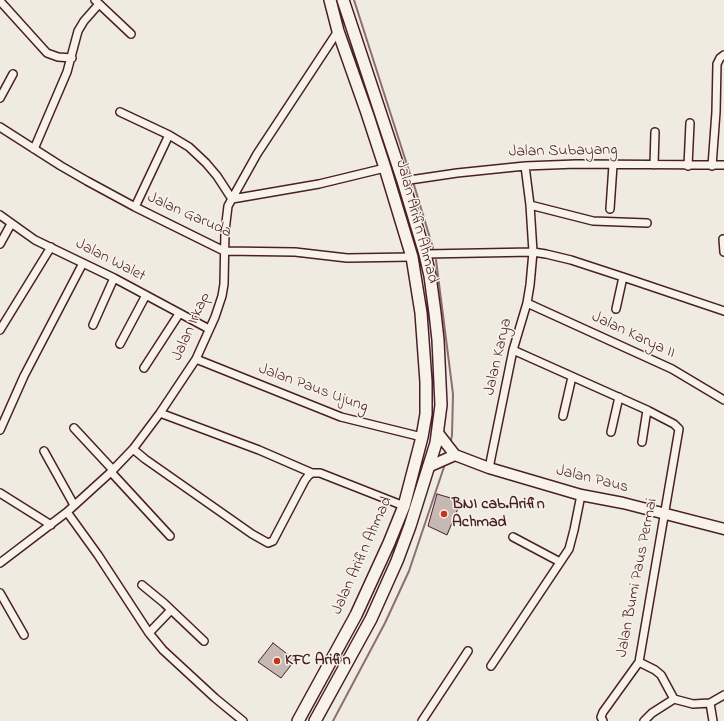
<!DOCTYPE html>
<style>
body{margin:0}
canvas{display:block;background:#f0ebe0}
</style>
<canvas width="724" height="721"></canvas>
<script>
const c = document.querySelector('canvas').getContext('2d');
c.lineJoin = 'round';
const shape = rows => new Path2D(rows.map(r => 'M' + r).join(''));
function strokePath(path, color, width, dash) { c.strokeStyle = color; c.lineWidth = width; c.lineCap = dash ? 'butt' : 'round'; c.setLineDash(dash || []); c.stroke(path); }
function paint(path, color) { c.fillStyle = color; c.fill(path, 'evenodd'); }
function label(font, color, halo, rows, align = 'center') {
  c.font = font + ' "Indie Flower",sans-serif'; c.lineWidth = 3; c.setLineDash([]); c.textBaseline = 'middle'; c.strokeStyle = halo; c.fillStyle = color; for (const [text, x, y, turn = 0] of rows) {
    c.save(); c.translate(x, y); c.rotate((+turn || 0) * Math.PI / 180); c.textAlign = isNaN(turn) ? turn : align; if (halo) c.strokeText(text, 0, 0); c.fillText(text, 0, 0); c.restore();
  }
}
strokePath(shape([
 [354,0,410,174],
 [414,185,433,248],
 [436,260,453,394,452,435,451,440],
 [333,721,385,623,409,571,444,467]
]), '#8b6f72', 2);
const building = shape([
 [437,494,461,501,447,535,428,526,437,494],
 [273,643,295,660,281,678,258,662,273,643]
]);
paint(building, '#c6b8b3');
strokePath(building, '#4a1f2b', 1);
const street = shape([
 [95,0,131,34],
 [0,1,47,53,58,57,72,58],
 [0,98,13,74],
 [120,112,169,135,189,147,206,163,217,176,232,199,319,184,385,168],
 [0,127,61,166,87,181,135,207,224,251,295,252,347,258,412,257],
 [34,149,67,72,78,31,84,21,99,4],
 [654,165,655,132],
 [688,166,690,123],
 [712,166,716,112,717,64,720,58,724,55],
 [403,181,457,173,525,166,576,164,724,165],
 [530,205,593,221,647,223],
 [135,207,169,135],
 [610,209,613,165],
 [0,215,35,240,114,278,209,329],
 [724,239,723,239,724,252],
 [0,244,11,224],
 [425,254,533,252,546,254,571,260,623,277,724,311],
 [527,303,672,369,724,400],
 [616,309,623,277],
 [93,325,114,278],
 [0,330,51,247],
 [120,344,146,295],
 [513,350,647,410,674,424,679,429,639,662,603,712,601,717,603,721],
 [196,359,341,417,422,437],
 [144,368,179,314],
 [160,413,259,450,312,473],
 [563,416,572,377],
 [74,428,113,470],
 [0,430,24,376,83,263],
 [611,432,619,397],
 [642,442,647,410],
 [133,449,145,459,252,534,268,543,273,541,305,480,309,475,312,473,320,473,404,506],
 [44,451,74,505],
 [489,468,513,350,527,303,530,285,533,252,530,205,525,166],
 [111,472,170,536],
 [0,493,51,525],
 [67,512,98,555,149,633,163,650,215,698,243,721],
 [513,537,560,562],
 [0,563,67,512,111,472,133,449,160,413,196,359,215,317,222,296,224,284,225,231,228,206,257,154,338,31],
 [142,585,164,603,204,641],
 [0,593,24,635],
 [149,633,171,610],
 [639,662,655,670,661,675,674,699],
 [491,666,569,549,574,530,581,495],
 [710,703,724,695],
 [422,721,468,651],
 [644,721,652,713,674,699,693,704,710,703,713,721]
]);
const secondary = shape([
 [438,433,455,455,489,468,581,495,623,503,724,529],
 [428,467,455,455]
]);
const primary = shape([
 [298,721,356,615,389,543,404,506,422,437,426,414,426,382,421,313,412,257,385,168,367,113,338,31,330,0],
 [315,721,371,619,397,561,410,526,436,443,441,405,438,340,435,313,430,276,425,254,403,181,343,0]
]);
strokePath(street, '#4a1f2b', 10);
strokePath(secondary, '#4a1f2b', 13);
strokePath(primary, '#4a1f2b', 14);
strokePath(street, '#f7f3e8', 7);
strokePath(secondary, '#f7f3e8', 10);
strokePath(primary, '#f7f3e8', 11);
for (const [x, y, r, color] of [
 [444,514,4,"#c8321e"],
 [277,661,4,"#c8321e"]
]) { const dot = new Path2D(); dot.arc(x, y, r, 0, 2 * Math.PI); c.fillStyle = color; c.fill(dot); strokePath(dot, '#f7f3e8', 1.5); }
label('16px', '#4a1f2b', '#f7f3e8', [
 ["Jalan Subayang",563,152,-1],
 ["Jalan Garuda",189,216,24],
 ["Jalan Arifin Ahmad",416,222,75],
 ["Jalan Walet",110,261,27],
 ["Jalan Irkap",192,327,-66],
 ["Jalan Karya II",633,336,25],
 ["Jalan Karya",499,357,-77],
 ["Jalan Paus Ujung",313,389,20],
 ["Jalan Paus",592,480,14],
 ["Jalan Arifin Ahmad",363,556,-66],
 ["Jalan Bumi Paus Permai",638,578,-79]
]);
label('bold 16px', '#4a1f2b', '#f7f3e8', [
 ["BNI cab.Arifin",452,505],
 ["Achmad",452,523],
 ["KFC Arifin",285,661]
], 'left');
</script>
